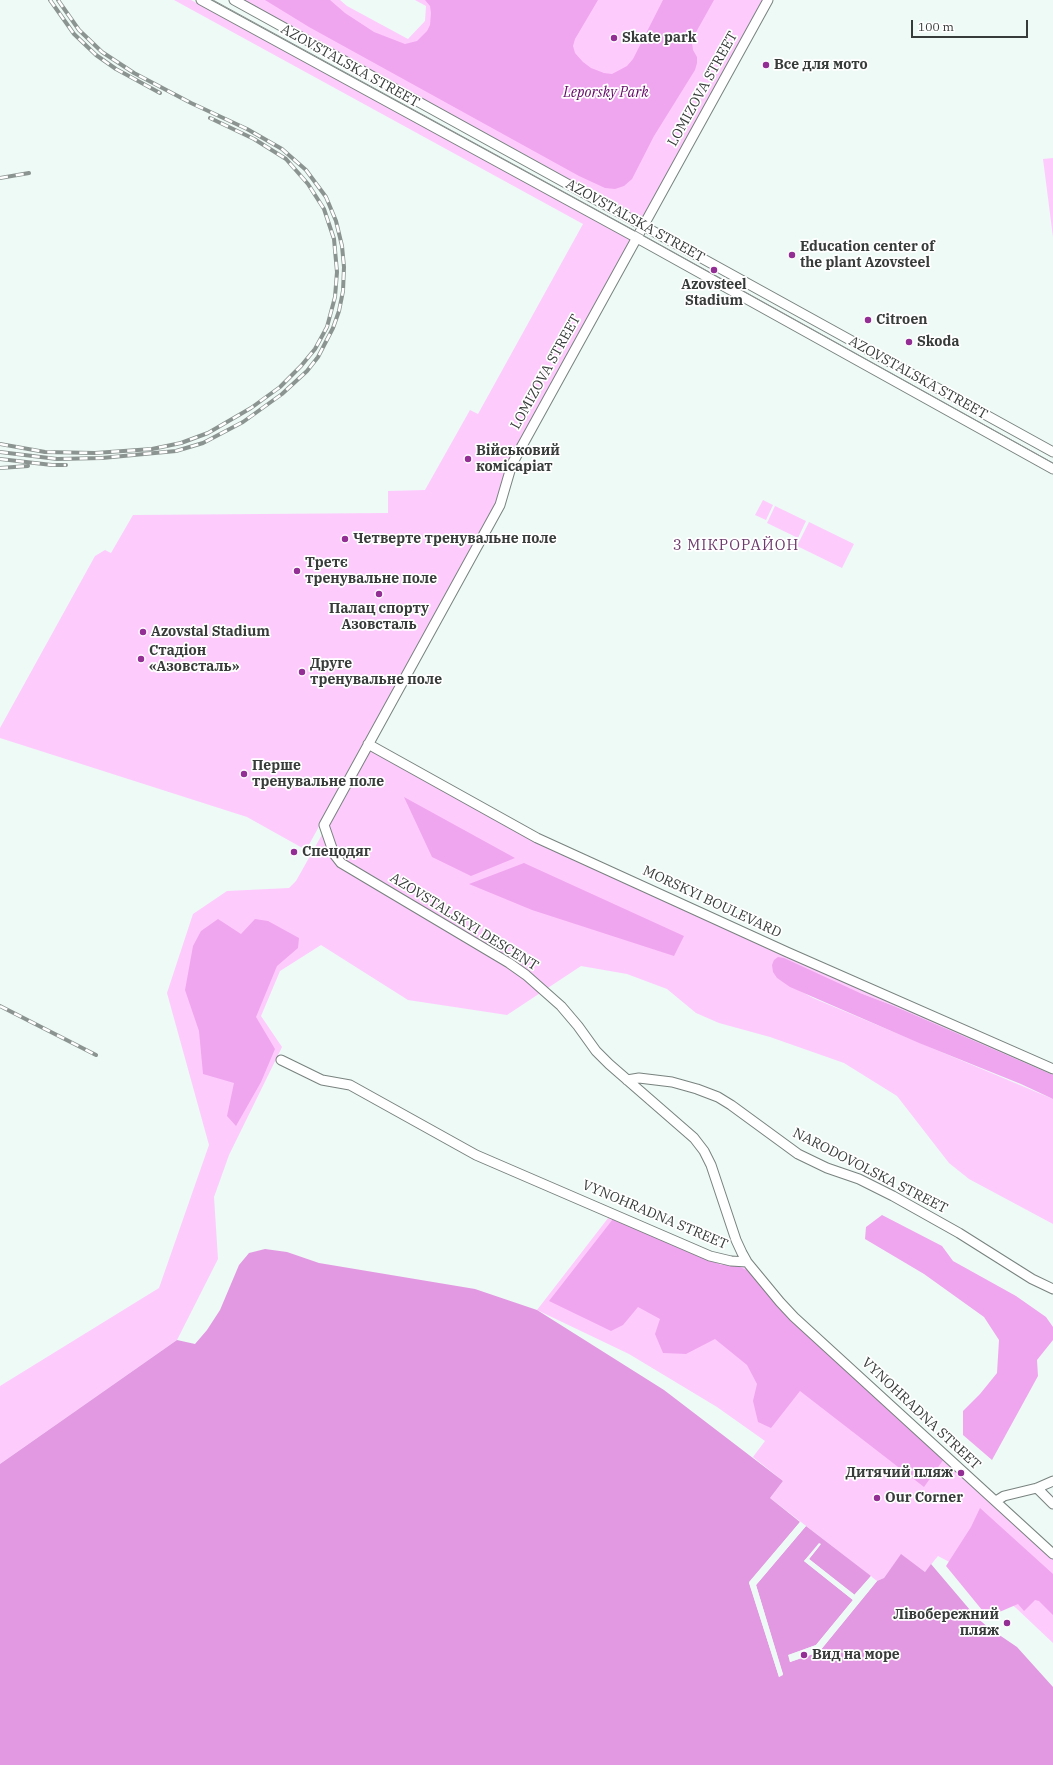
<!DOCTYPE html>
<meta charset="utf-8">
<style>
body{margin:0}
#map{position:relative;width:1053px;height:1765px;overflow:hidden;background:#eefaf6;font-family:"IBM Plex Serif",serif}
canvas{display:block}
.scale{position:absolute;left:911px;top:20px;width:117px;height:18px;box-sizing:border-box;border:2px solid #373c3a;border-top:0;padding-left:5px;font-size:12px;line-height:14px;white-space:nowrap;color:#373c3a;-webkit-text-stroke:3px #fff;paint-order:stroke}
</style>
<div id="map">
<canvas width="1053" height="1765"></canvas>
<div class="scale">100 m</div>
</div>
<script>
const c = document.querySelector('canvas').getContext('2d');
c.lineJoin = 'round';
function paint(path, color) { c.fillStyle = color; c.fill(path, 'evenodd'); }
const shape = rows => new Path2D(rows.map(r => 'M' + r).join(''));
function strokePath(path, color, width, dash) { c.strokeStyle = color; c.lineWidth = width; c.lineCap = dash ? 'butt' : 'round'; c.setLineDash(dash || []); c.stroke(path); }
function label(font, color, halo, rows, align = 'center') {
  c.font = font + ' "IBM Plex Serif",serif'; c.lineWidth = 3.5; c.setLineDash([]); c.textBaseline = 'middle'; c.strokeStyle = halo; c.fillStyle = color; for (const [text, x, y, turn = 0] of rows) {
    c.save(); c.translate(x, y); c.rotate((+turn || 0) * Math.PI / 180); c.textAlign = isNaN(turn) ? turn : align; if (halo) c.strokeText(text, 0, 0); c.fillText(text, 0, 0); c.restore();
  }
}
paint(shape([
 [174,0,191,0,631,240,496,506,306,850,247,817,0,738,0,728,95,556,105,550,111,553,133,515,388,513,388,491,425,490,470,410,478,414,583,224],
 [242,0,340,0,347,6,408,39,425,21,426,6,415,0,765,0,644,220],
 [1053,158,1053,237,1043,159],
 [763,500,773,505,766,520,755,515],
 [775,506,806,521,798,538,767,523],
 [809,522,854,544,842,568,797,546],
 [370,749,536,842,1053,1072,1053,1075,894,1006,860,993,777,978,813,998,1053,1099,1053,1224,969,1179,949,1163,897,1096,844,1063,770,1037,719,1023,696,1013,667,989,627,974,581,966,507,1015,408,1000,321,945,280,971,261,1016,282,1047,229,1155,214,1197,218,1259,177,1340,0,1464,0,1386,159,1288,209,1145,167,993,193,914,227,891,289,888,296,881],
 [612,1213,710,1256,747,1262,780,1302,1053,1554,1053,1643,1016,1608,976,1576,938,1556,925,1572,901,1555,884,1578,877,1581,770,1498,783,1481,753,1457,765,1441,717,1407,629,1354,537,1310]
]), '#fecbfd');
paint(shape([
 [265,0,330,0,345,13,374,32,405,44,417,41,427,31,430,25,431,13,430,6,425,0,598,0,575,39,573,46,575,53,583,62,591,68,604,73,612,74,627,66,633,59,663,0,714,0,695,34,692,43,693,50,697,57,697,63,695,70,654,136,632,179,624,186,615,189,605,188,579,176,309,27],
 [404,797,515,858,471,876,432,857],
 [524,863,684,936,674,956,532,910,469,884],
 [218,919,241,934,255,919,268,921,299,938,298,948,277,966,256,1017,275,1049,261,1082,236,1126,227,1116,234,1083,203,1074,199,1031,185,990,193,946,201,931],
 [778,957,784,958,860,993,894,1006,1053,1075,1053,1099,1021,1084,919,1043,790,987,777,978,773,972,772,965,774,960],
 [882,1215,942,1246,953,1261,1016,1296,1046,1317,1053,1327,1053,1340,1037,1360,1038,1376,992,1460,963,1435,963,1411,980,1394,997,1373,999,1340,984,1317,924,1274,865,1239,866,1227],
 [613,1219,721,1265,733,1264,749,1271,946,1456,924,1487,800,1391,771,1428,758,1422,753,1401,757,1384,747,1365,715,1339,686,1354,663,1353,655,1334,660,1319,638,1307,623,1325,611,1331,549,1301],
 [980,1508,1053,1574,1053,1615,1039,1601,1035,1600,1024,1611,1018,1604,997,1613,982,1610,946,1566,971,1527]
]), '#f0a6ef');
paint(shape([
 [265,1249,287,1252,319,1263,475,1289,537,1310,664,1390,783,1481,770,1498,800,1522,749,1583,779,1677,783,1674,756,1585,806,1526,871,1576,855,1595,809,1559,821,1544,804,1561,853,1600,816,1645,789,1655,790,1662,819,1652,877,1581,884,1578,901,1554,925,1572,931,1564,976,1617,989,1628,1017,1647,1053,1687,1053,1765,0,1765,0,1464,177,1340,195,1344,207,1330,220,1310,239,1265,249,1253]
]), '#e299e2');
paint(shape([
 [800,1522,802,1523,751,1583,780,1674,754,1585,804,1525,806,1526,756,1585,783,1675,779,1677,749,1582],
 [819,1543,821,1544,809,1559,854,1595,871,1576,872,1577,854,1597,808,1560,855,1600,818,1647,791,1656,792,1659,817,1650,875,1580,877,1581,819,1652,790,1662,788,1655,816,1645,853,1600,804,1561]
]), '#eefaf6');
const minor = shape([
 [201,0,637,238,1053,469],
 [234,0,1053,452],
 [768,0,512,464,500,505,324,825,334,854,341,863,509,963,526,975,561,1006,578,1026,596,1051,609,1064,694,1138,704,1151,711,1165,736,1240,742,1253,747,1262,780,1302,794,1317,1053,1554],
 [368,744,537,838,787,952,1053,1069],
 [281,1060,322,1080,350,1085,476,1155,710,1256,731,1261,747,1262],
 [627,1080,639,1078,672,1082,697,1089,718,1097,731,1105,798,1154,827,1168,859,1179,893,1196,959,1233,1032,1279,1053,1289],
 [1037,1488,1053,1504],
 [996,1501,1004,1496,1037,1488,1053,1481]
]);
strokePath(minor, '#78827f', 11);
strokePath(minor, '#fff', 9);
strokePath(shape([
 [213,0,639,233,1053,463]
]), '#8c9491', 1);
const rail = shape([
 [50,0,74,34,96,55,116,69,160,93],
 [0,178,29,173],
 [0,444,45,452,95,453,152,449,181,443,208,433,251,408,280,387,301,366,315,349,327,327,335,297,337,272,334,239,324,209,308,184,286,159,254,139,210,118],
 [0,452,57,459,102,458,176,451,203,443,243,422,282,394,307,371,318,357,333,328,339,311,343,291,344,267,342,246,336,221,326,197,306,170,282,149,247,129,191,103,134,73,102,52,79,30,58,0],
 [0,459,52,465,66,465],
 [0,468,28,466],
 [0,1006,96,1055]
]);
strokePath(rail, '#8c9491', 4);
strokePath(rail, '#fff', 2.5, [8]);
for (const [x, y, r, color] of [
 [614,38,4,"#922e94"],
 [766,65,4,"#922e94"],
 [792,255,4,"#922e94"],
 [714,270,4,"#922e94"],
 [868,320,4,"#922e94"],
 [909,342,4,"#922e94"],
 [468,459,4,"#922e94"],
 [345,539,4,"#922e94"],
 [297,571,4,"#922e94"],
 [379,594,4,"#922e94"],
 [143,632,4,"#922e94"],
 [141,659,4,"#922e94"],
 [302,672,4,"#922e94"],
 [244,774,4,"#922e94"],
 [294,852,4,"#922e94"],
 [961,1473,4,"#922e94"],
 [877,1498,4,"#922e94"],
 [1007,1623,4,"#922e94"],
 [804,1655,4,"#922e94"]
]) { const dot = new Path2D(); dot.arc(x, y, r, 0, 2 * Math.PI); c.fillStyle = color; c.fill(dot); strokePath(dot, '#fff', 1.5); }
label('bold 14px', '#373c3a', '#fff', [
 ["Skate park",622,38],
 ["Все для мото",774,65],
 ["Education center of",800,247],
 ["the plant Azovsteel",800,263],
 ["Azovsteel",714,285,"center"],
 ["Stadium",714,301,"center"],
 ["Citroen",876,320],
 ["Skoda",917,342],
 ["Військовий",476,451],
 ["комісаріат",476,467],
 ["Четверте тренувальне поле",353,539],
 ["Третє",305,563],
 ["тренувальне поле",305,579],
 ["Палац спорту",379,609,"center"],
 ["Азовсталь",379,625,"center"],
 ["Azovstal Stadium",151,632],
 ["Стадіон",149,651],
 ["«Азовсталь»",149,667],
 ["Друге",310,664],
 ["тренувальне поле",310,680],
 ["Перше",252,766],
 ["тренувальне поле",252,782],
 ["Спецодяг",302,852],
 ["Дитячий пляж",953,1473,"right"],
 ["Our Corner",885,1498],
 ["Лівобережний",999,1615,"right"],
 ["пляж",999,1631,"right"],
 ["Вид на море",812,1655]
], 'left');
label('14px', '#373c3a', '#fff', [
 ["AZOVSTALSKA STREET",350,66,29],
 ["LOMIZOVA STREET",703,89,-61],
 ["AZOVSTALSKA STREET",635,221,29],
 ["LOMIZOVA STREET",546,372,-61],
 ["AZOVSTALSKA STREET",918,378,29],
 ["MORSKYI BOULEVARD",712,902,25],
 ["AZOVSTALSKYI DESCENT",464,922,32],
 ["NARODOVOLSKA STREET",870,1171,27],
 ["VYNOHRADNA STREET",655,1215,23],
 ["VYNOHRADNA STREET",921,1414,43]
]);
label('italic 14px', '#620565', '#fff', [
 ["Leporsky Park",606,93]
]);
c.letterSpacing = '1px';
label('15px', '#6c3a6c', '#fff', [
 ["3 МІКРОРАЙОН",736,546]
]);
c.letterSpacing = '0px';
</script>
